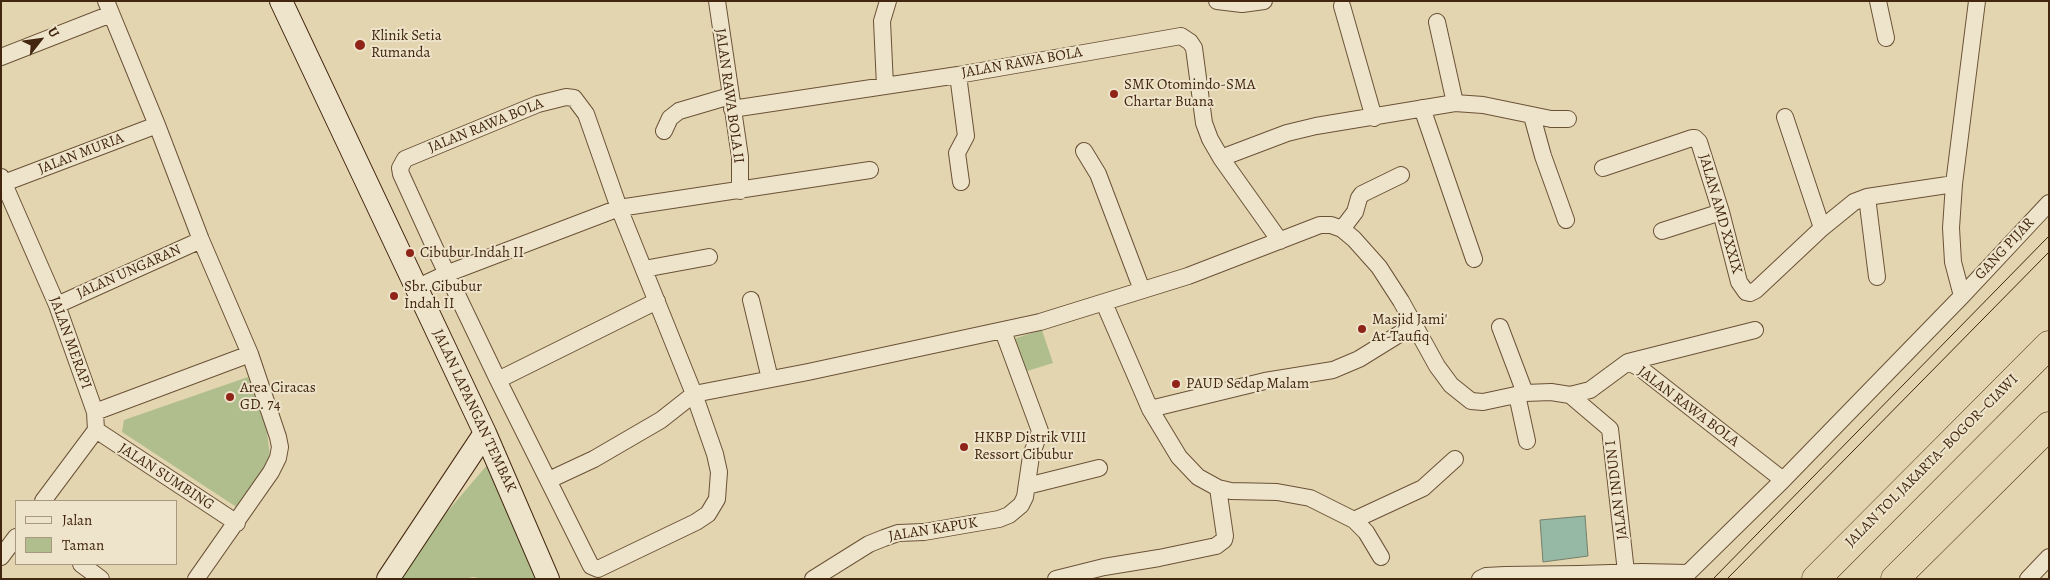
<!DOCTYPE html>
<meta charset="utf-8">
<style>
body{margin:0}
#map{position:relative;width:2050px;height:580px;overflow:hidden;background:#e3d5af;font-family:Alegreya,serif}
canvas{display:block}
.frame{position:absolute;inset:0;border:2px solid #43260f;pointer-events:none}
.legend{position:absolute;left:15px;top:500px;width:162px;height:65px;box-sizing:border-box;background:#ede4cb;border:1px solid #a99880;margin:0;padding:6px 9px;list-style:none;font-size:15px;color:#43260f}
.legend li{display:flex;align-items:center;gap:10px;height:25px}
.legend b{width:25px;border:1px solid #a99880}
.north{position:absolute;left:15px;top:15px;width:50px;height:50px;-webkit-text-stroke:4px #ede4cb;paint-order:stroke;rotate:60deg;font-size:14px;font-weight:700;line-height:20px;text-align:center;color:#43260f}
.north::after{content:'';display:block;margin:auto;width:18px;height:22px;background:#43260f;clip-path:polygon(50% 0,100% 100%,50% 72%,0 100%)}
</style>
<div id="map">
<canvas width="2050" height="580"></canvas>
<div class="frame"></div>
<ul class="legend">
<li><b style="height:6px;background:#ede4cb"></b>Jalan</li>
<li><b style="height:14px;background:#b0be8d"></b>Taman</li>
</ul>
<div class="north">U</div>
</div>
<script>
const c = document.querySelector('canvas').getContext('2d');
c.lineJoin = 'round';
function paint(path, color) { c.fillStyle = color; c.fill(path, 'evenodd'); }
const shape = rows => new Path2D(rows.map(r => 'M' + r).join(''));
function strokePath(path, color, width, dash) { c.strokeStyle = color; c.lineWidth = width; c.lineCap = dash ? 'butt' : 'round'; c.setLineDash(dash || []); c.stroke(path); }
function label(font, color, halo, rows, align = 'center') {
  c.font = font + ' Alegreya,serif'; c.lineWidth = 4; c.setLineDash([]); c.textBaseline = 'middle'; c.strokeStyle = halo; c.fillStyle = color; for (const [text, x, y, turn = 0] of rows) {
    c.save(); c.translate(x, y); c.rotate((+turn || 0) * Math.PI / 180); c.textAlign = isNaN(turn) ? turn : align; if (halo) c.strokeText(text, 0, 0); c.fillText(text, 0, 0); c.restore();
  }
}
paint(shape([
 [1042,330,1053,363,1024,372,1013,339],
 [248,377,265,418,270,456,257,486,238,508,122,432,124,420],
 [488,464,544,579,482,579,473,577,463,579,397,579,393,575]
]), '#b0be8d');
const water = shape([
 [1585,516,1588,556,1543,562,1540,520,1585,516]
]);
paint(water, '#96b9a5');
strokePath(water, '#757e69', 1);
const street = shape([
 [106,1,157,125,201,240,250,354,278,437,280,447,278,458,271,472,196,579],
 [717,1,740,157,740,191],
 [1217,1,1242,4,1264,1],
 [1878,1,1886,38],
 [1342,6,1374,118],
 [1437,22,1455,103],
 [1,57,111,14],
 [958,75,966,136,957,153,961,182],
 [885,86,882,21,888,1],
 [566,97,574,98,586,114,619,208,694,394,715,454,719,472,717,499,708,514,696,522,598,569,591,566,498,380,438,255,401,174,400,168,405,159,538,104,566,97],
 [1422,108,1474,259],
 [732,109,958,75,1181,36,1190,42,1194,48,1204,123,1210,139,1221,158,1280,241],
 [1532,116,1543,156,1566,220],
 [1785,117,1822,228],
 [664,131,670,118,679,111,730,96],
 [1084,151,1098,174,1142,290],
 [1221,158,1287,133,1316,126,1455,103,1483,105,1551,119,1568,119],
 [1603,168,1692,138,1695,138,1699,142,1721,212,1739,282,1746,292,1750,293,1756,290,1822,228,1854,202,1867,197,1954,184],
 [1,177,57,305,95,412,96,430,43,501],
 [4,183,157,125],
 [1867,197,1877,277],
 [1342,229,1355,212,1359,198,1362,194,1401,175],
 [1662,231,1721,212],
 [644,269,709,257],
 [416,288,446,274,619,208,870,170],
 [1962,296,1953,262,1951,228,1954,184,1977,1],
 [751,300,770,379],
 [1104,303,1150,409,1179,457,1198,477,1218,488,1231,491,1277,492,1310,498,1354,520,1366,532,1381,557],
 [57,305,201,240],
 [1500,327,1525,393],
 [1628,362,1755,330],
 [498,380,657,301],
 [1517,395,1527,441],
 [1570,395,1610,429,1626,572],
 [1150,409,1265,381,1333,370,1359,359,1414,325],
 [95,412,250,354],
 [96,430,237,523],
 [549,480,594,459,661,420,694,394,808,372,1040,322,1188,276,1320,225,1331,225,1342,229,1354,239,1379,267,1401,301,1437,366,1451,385,1471,401,1483,402,1525,393,1551,392,1570,395,1590,390,1628,362,1640,368,1783,480],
 [1027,486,1099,468],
 [1354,520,1423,488,1455,459],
 [1,557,16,537],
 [81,564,101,579],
 [813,579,869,544,884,538,898,533,924,532,999,519,1009,515,1021,505,1025,497,1031,456,1040,431,1003,331],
 [1056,579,1104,567,1159,558,1216,546,1224,540,1225,536,1218,488],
 [1480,579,1486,576,1505,575,1579,574,1642,572,1688,573],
 [1682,579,1783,480,1962,296,2049,203],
 [2028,579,2049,557]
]);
const secondary = shape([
 [281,1,485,433,548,579],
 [388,579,485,433]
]);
const highway = shape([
 [1816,579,2049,345],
 [1895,579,2049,426]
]);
strokePath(street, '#6b5237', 18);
strokePath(secondary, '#43260f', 24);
strokePath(highway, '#43260f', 29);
strokePath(street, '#ede4cb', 16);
strokePath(secondary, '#ede4cb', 22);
strokePath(highway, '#e3d5af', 28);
strokePath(shape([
 [1713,579,2049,236],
 [1727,579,2049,252]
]), '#43260f', 1);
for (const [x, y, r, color] of [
 [360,45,6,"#8f2418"],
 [1114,94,5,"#8f2418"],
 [410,253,5,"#8f2418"],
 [394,296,5,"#8f2418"],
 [1362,329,5,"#8f2418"],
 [1176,384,5,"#8f2418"],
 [230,397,5,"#8f2418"],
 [964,447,5,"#8f2418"]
]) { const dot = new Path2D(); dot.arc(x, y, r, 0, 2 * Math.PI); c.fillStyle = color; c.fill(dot); strokePath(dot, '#ede4cb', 2); }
label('15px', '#43260f', '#ede4cb', [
 ["Klinik Setia",371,36],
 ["Rumanda",371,53],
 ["SMK Otomindo-SMA",1124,85],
 ["Chartar Buana",1124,102],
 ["Cibubur Indah II",420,253],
 ["Sbr. Cibubur",404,287],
 ["Indah II",404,304],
 ["Masjid Jami'",1372,320],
 ["At-Taufiq",1372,337],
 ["PAUD Sedap Malam",1186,384],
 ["Area Ciracas",240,388],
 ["GD. 74",240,405],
 ["HKBP Distrik VIII",974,438],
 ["Ressort Cibubur",974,455]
], 'left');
label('15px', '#43260f', '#ede4cb', [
 ["JALAN RAWA BOLA",1022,63,-10],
 ["JALAN RAWA BOLA II",729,96,82],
 ["JALAN RAWA BOLA",486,126,-22],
 ["JALAN MURIA",81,154,-21],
 ["JALAN AMD XXXIX",1720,214,74],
 ["GANG PIJAR",2005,249,-47],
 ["JALAN UNGARAN",129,272,-24],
 ["JALAN MERAPI",70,343,70],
 ["JALAN RAWA BOLA",1688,407,37],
 ["JALAN LAPANGAN TEMBAK",474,411,65],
 ["JALAN TOL JAKARTA–BOGOR–CIAWI",1932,461,-45],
 ["JALAN SUMBING",166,477,33],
 ["JALAN INDUN I",1617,490,-97],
 ["JALAN KAPUK",933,530,-9]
]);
</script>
